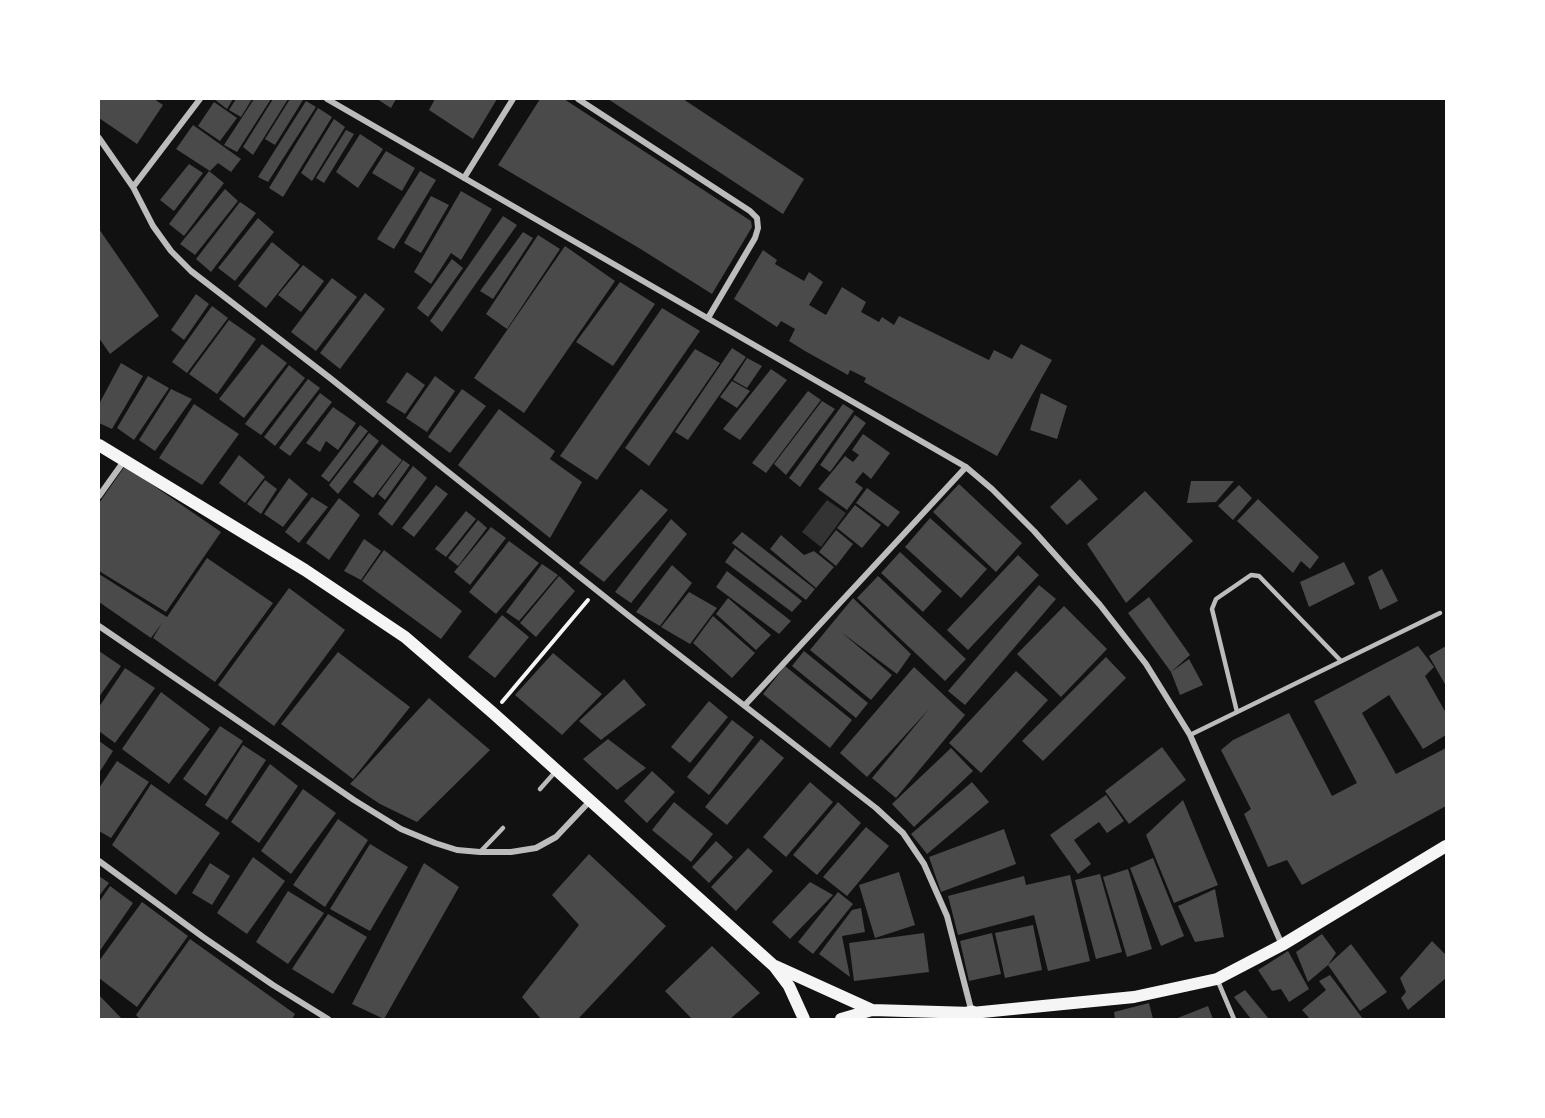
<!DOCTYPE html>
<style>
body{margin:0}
#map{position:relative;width:1545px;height:1118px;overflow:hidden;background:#111;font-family:Arial,sans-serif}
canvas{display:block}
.frame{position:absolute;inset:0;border:100px solid #fff;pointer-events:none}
</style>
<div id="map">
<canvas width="1545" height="1118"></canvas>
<div class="frame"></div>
</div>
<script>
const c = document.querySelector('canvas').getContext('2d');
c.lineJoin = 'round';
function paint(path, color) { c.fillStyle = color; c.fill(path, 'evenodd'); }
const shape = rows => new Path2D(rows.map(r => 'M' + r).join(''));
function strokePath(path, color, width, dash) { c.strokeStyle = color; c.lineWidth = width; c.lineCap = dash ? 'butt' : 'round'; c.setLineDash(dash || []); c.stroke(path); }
paint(shape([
 [827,500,846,513,821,547,802,532]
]), '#333');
paint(shape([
 [99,99,154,99,163,105,137,144,99,118],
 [214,99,233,99,227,109],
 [236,99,252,99,241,117,229,110],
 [254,99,271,99,237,152,224,145],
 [273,99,288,99,253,155,243,147],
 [290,99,303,100,275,145,265,139],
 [377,99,396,99,391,108],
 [435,99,497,99,473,139,429,110],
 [540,99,564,99,751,221,752,227,712,294,639,248,498,165],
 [608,99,683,99,804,179,783,214],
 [306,101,316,107,268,182,258,177],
 [214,102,237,118,220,141,198,126],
 [318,108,332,117,283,197,269,188],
 [334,119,345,127,312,181,301,173],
 [193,125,241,159,231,172,218,163,210,171,176,149],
 [346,130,354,134,324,183,316,178],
 [360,134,383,149,358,188,336,172],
 [386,151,415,168,402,191,372,173],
 [189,164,203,173,174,211,160,200],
 [209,171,224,183,184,236,169,224],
 [420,171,436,180,394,249,377,239],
 [225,189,238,201,195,255,180,244],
 [461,191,492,209,461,260,451,253,431,284,414,272],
 [431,196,449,205,421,253,404,243],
 [240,202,256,213,211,272,196,259],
 [503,216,517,225,442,332,430,321],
 [258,218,274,232,235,281,218,268],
 [99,229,159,316,110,354,99,338],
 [523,232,533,238,493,299,480,291],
 [538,235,560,249,507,329,486,314],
 [272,242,300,265,266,308,238,286],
 [565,246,615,281,524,413,474,378],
 [763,250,777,260,775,264,804,281,809,272,823,282,809,305,826,315,842,287,866,302,861,312,879,322,882,317,894,325,899,316,989,360,994,350,1012,359,1021,344,1052,360,997,456,864,382,866,378,850,370,848,375,805,351,789,341,795,329,781,321,777,327,734,299],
 [452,259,463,268,428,317,417,308],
 [303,265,324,281,301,312,278,295],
 [332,278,357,297,316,351,291,332],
 [620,282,655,304,613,366,576,342],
 [365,293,385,309,340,369,320,353],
 [196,294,209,304,184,340,171,330],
 [212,306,228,318,187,373,172,362],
 [662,308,700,331,597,480,560,456],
 [229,320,256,339,217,394,189,374],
 [262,344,287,363,244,418,219,399],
 [732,348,746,357,688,440,675,432],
 [695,349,720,363,649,466,625,448],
 [747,358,762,366,747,388,733,380],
 [121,363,143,376,112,429,99,423,99,404],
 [289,365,305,378,261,435,245,424],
 [771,369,787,380,740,440,723,429],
 [407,372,425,385,405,414,386,402],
 [148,376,169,388,134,440,117,428],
 [435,376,455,391,427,432,406,418],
 [308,379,320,388,275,446,264,437],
 [732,381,750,391,737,408,720,397],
 [171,389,192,399,155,451,139,440],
 [462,389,486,406,450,453,428,437],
 [808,391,821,400,766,473,752,463],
 [320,393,332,402,290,456,279,448],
 [1041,393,1067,406,1057,439,1030,430],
 [822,401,835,409,786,475,774,464],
 [194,404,239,434,202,485,159,458],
 [843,404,854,411,800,487,789,478],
 [333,407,356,423,338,450,326,441,320,452,306,443],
 [499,409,555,451,550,459,582,482,550,538,458,465],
 [855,415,866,423,830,472,820,465],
 [360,425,368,431,329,482,321,476],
 [369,433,379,441,338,494,329,485],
 [863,434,890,453,871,479,863,472,855,482,863,488,847,510,818,489,845,456,853,462,859,455,852,450],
 [382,444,402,460,373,498,353,482],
 [239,455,265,477,245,503,219,483],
 [403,460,410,465,385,500,378,494],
 [125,466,221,532,166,612,99,571,99,503],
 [413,466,427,478,392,526,378,514],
 [289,478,308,494,283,527,264,514],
 [1080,479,1098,499,1067,525,1050,507],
 [265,480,277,489,261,514,247,504],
 [1191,481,1234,481,1216,502,1187,503],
 [959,484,1022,543,996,572,933,512],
 [436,485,448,494,414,537,402,528],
 [1239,485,1252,498,1233,520,1218,506],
 [867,488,900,512,888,527,856,503],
 [641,489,668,510,604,582,579,563],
 [1145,491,1193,541,1126,603,1087,544],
 [312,497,328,507,299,543,285,532],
 [339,498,360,515,329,560,306,543],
 [1258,499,1319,557,1310,569,1301,561,1293,573,1237,521],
 [855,505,881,525,862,548,837,528],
 [466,511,476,519,446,557,435,549],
 [930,518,987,569,961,598,905,547],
 [671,519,687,534,631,603,615,592],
 [478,520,487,528,458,566,448,558],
 [491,527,506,538,470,585,454,572],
 [836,530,853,544,836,566,819,552],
 [742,532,815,589,806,600,732,543],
 [781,535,804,555,814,551,834,567,816,588,770,549],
 [364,539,381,551,361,580,344,571],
 [509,541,539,563,496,614,469,592],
 [735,548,802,601,792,612,725,562],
 [384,550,462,611,441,639,362,581],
 [900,552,942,591,923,612,881,573],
 [1018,555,1039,575,968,650,947,630],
 [207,558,273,603,215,682,153,638,162,623,151,638,99,602,99,574,167,617],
 [1344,562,1355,584,1309,607,1300,582],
 [542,564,558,575,519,621,506,612],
 [672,565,692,583,660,626,636,612],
 [1382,569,1398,601,1380,610,1368,577],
 [727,571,791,621,779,634,716,587],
 [559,576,575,591,536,637,520,623],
 [878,576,966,659,945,681,857,598],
 [1039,585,1056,599,965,705,948,691],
 [289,588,345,630,274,726,218,685],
 [689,592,717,608,690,644,661,627],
 [1149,597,1190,655,1171,672,1128,613],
 [728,598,771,635,756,650,716,614],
 [853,598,911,654,897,674,841,632,892,675,871,700,810,650],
 [1064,606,1107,649,1061,697,1017,654],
 [502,615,529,637,495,678,468,657],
 [713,616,755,653,732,678,693,643],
 [1418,646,1434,667,1425,676,1446,713,1446,735,1423,749,1389,695,1362,713,1396,774,1446,748,1446,806,1302,885,1287,860,1268,867,1244,814,1251,809,1221,750,1233,740,1289,713,1332,796,1357,783,1314,701],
 [1446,646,1446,686,1429,656],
 [99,651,121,666,99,697],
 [804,651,868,703,856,718,792,666],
 [338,652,410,707,353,779,281,724],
 [553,653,602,694,562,735,515,695],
 [1106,657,1126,678,1043,761,1022,741],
 [1189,659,1203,685,1180,695,1171,672],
 [785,666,852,720,830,748,763,694],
 [914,667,965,715,896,798,872,778,929,709,867,777,840,753],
 [125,668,155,688,115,743,99,731,99,707],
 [1016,671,1048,700,981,773,949,743],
 [624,679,646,705,601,740,579,721],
 [161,692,210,729,169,784,122,749],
 [429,698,490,750,417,822,380,804,350,784],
 [709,701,728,717,690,763,671,747],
 [732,720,754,737,709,795,687,777],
 [220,726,243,741,206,796,183,779],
 [608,739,646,768,617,790,583,759],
 [761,739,784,758,727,825,705,807],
 [99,741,113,751,99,773],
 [243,745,266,760,227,820,205,805],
 [1162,747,1186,780,1129,824,1105,791],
 [951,748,973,771,914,827,892,804],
 [117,761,149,782,111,838,99,831,99,788],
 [270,764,298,786,259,843,231,822],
 [652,771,675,792,647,823,624,801],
 [810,782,833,802,786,857,763,837],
 [972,782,989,802,927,854,911,834],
 [151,784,220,833,176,895,112,845],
 [303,789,336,813,291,874,261,851],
 [1106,795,1124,821,1107,833,1099,822,1074,840,1091,864,1078,874,1050,835],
 [1183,800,1218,885,1174,903,1146,835],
 [674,802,713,834,691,862,652,830],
 [838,802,861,823,817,875,793,855],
 [338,819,368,840,325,907,293,885],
 [866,827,889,846,847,896,823,877],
 [1004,829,1016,864,941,892,929,857],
 [716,841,733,857,709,883,692,867],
 [370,844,408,867,370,931,330,909],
 [748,848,773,871,736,911,711,887],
 [589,854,666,926,578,1019,541,1019,522,997,579,925,552,895],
 [253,857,285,881,247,934,217,913],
 [1153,858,1184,936,1161,946,1130,868],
 [210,863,230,876,212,905,192,893],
 [424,863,459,887,384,1019,352,1004],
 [1128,869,1152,949,1127,957,1103,877],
 [899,872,915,925,875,938,859,885],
 [1100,874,1122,952,1096,959,1075,880],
 [1070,875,1090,961,1048,971,1034,915,958,935,948,896,1024,876,1026,885],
 [99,876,109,883,99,896],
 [810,882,833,895,790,939,772,922],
 [110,886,133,903,99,952,99,902],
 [1215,889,1224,937,1195,942,1178,906],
 [288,891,324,913,288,964,256,942],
 [838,892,853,904,813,954,798,942],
 [142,902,188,936,137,1007,99,978,99,961],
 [861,908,865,932,842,936,850,977,819,954,852,910],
 [328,914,367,937,333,994,292,969],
 [1033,925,1042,970,1005,978,995,933],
 [924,933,929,972,854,981,849,943],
 [992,933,1001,974,969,981,960,941],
 [1322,934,1336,953,1328,965,1308,982,1296,952],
 [190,939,295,1014,292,1019,140,1019,136,1015],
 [1432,941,1446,955,1446,978,1408,1010,1401,998,1406,992,1400,978],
 [1351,944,1387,992,1360,1011,1328,965],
 [712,946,760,993,730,1019,692,1019,665,991],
 [1288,951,1309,989,1289,1002,1281,989,1272,991,1258,970],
 [1330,975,1363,1019,1310,1019,1302,1010,1326,990,1319,981],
 [1245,990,1269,1019,1251,1019,1234,997],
 [99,995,122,1019,99,1019],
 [1149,1003,1153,1019,1115,1019,1114,1012],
 [1208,1006,1213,1019,1175,1019]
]), '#4a4a4a');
strokePath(shape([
 [502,702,588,600]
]), '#f5f5f5', 4);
strokePath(shape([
 [1237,712,1212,609,1216,599,1251,575,1259,576,1341,661],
 [1190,735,1440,613],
 [540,789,556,771],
 [480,852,503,828],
 [1217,979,1234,1019]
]), '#bcbcbc', 4.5);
strokePath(shape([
 [327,99,966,467,992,489,1034,531,1100,605,1146,664,1190,735,1282,945],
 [578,99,750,211,757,218,758,228,755,238,708,318],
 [99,138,133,187,153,226,171,251,191,271,330,378,629,616,876,808,903,833,924,864,947,916,972,1013],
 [464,178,513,99],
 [133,187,200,99],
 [99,496,124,461],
 [99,626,354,800,401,829,435,843,457,850,480,852,511,852,536,848,556,837,590,801],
 [745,705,966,467],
 [99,861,203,937,273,985,328,1019]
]), '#bcbcbc', 6);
strokePath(shape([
 [99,445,305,570,405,637,493,713,774,966,789,986,804,1019],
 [775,966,872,1010],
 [841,1019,872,1010,972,1013,1134,997,1217,979,1282,945,1446,846]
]), '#f5f5f5', 12);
strokePath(shape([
 [946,1019,972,1013]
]), '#f5f5f5', 15);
</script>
